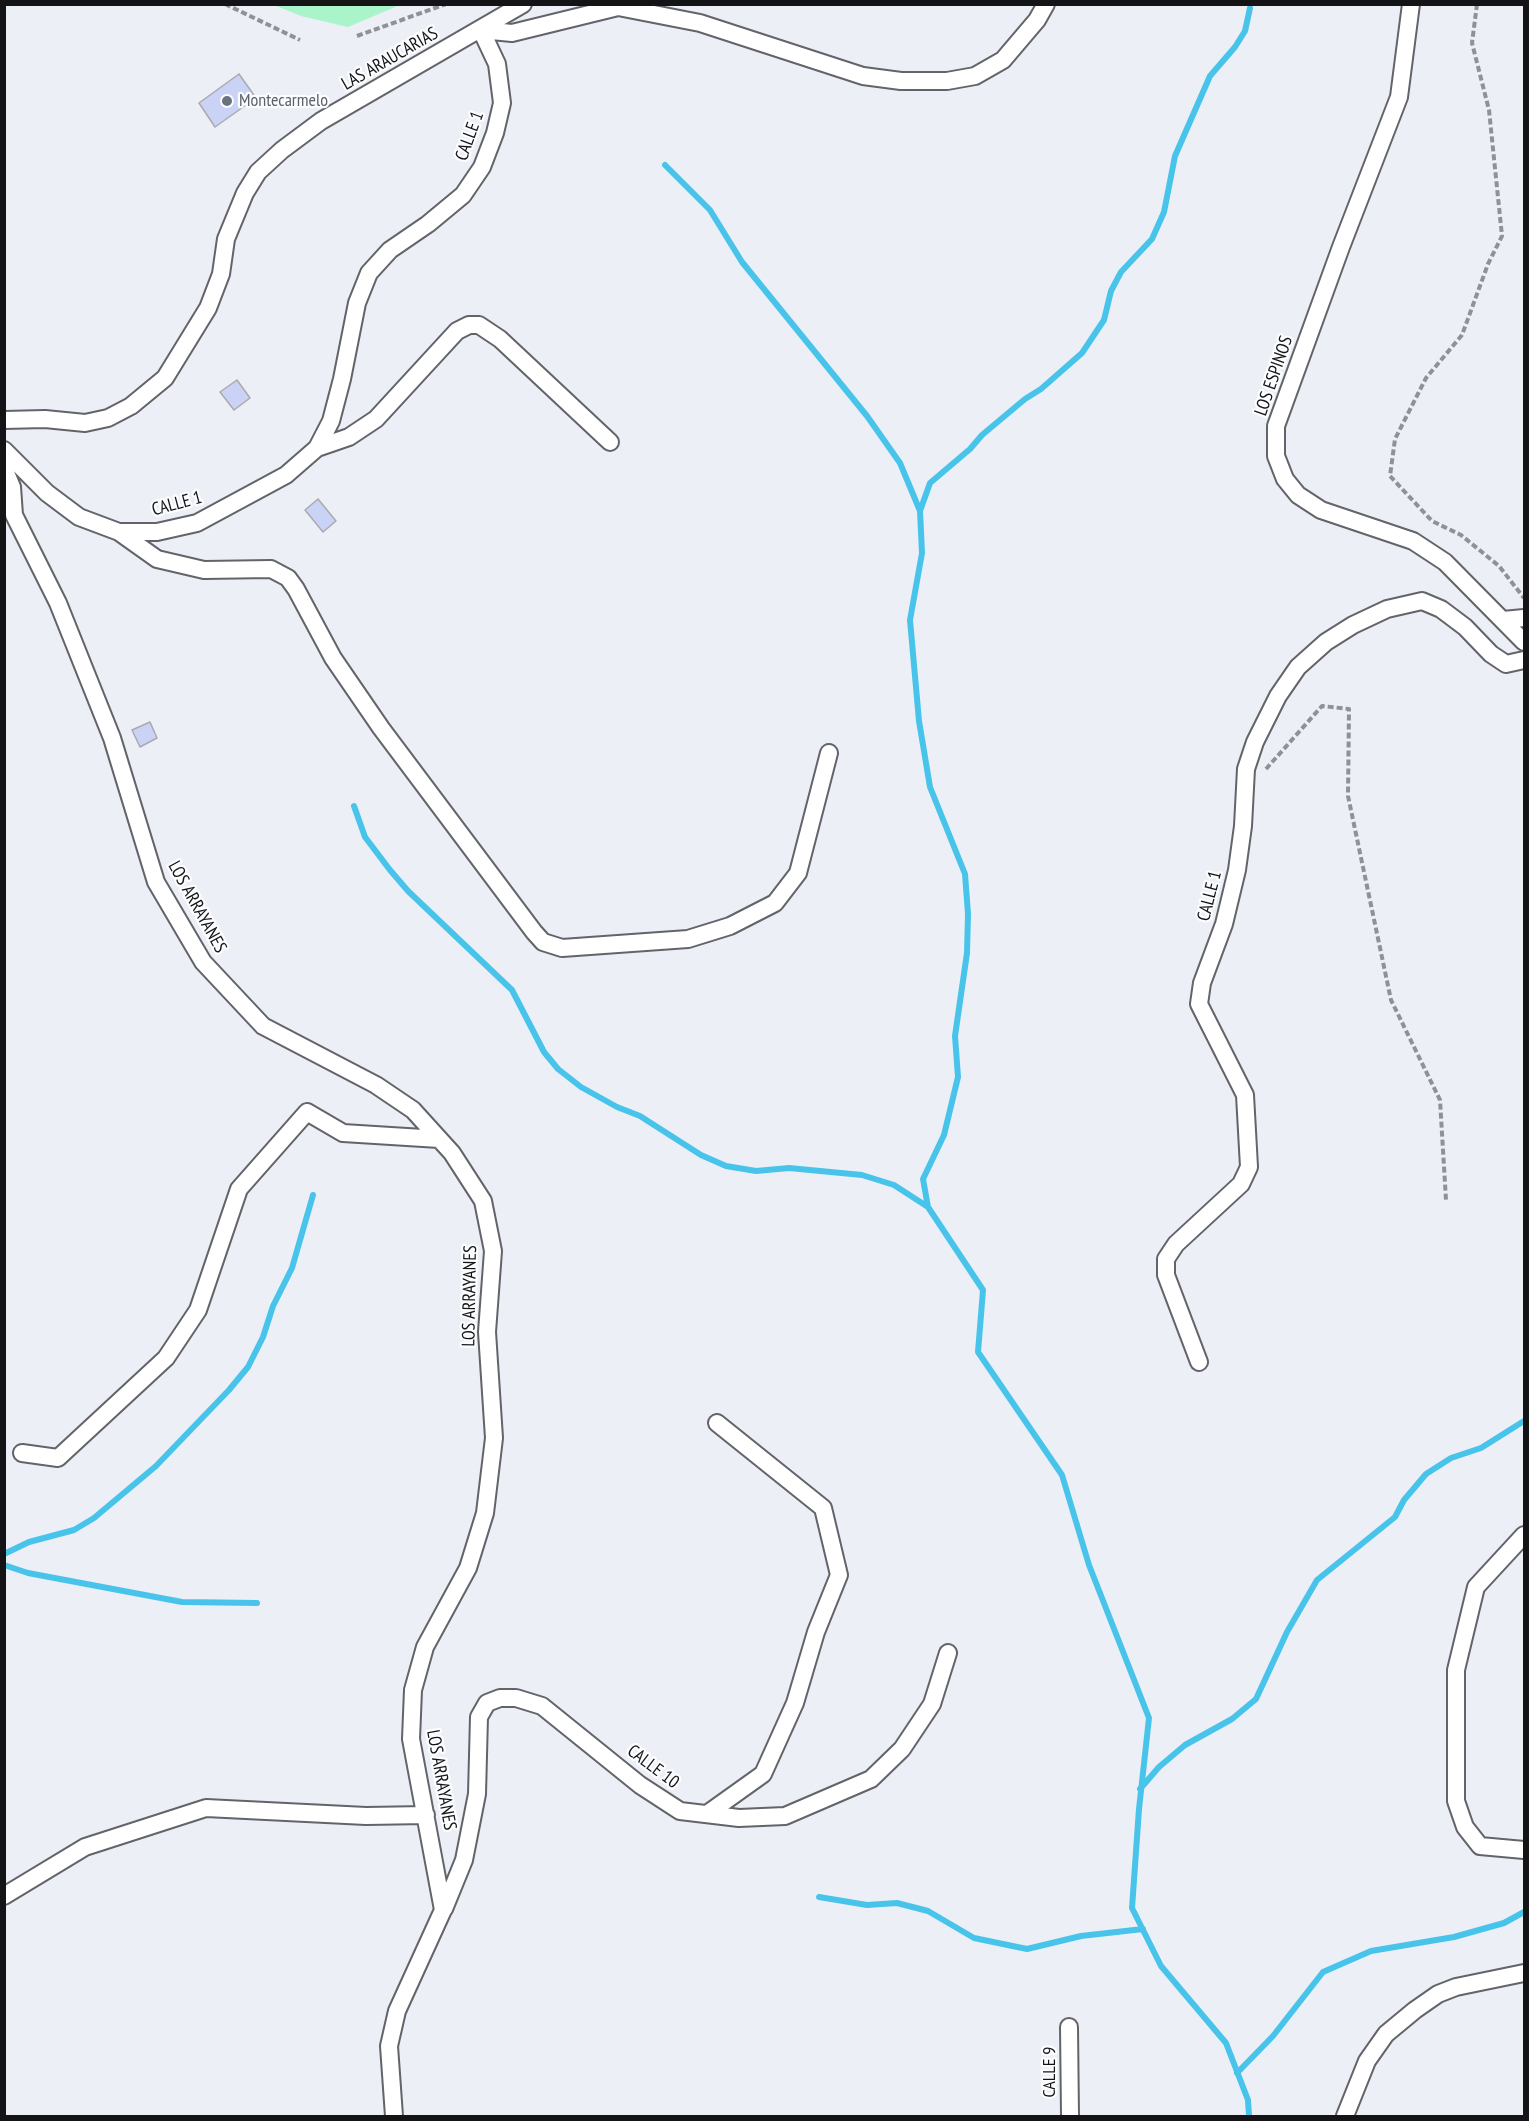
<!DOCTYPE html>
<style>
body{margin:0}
#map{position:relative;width:1529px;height:2121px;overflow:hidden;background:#edeff6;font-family:"PT Sans Narrow",sans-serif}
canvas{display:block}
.frame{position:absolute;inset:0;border:6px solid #141417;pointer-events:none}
</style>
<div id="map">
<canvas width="1529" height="2121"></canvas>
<div class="frame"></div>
</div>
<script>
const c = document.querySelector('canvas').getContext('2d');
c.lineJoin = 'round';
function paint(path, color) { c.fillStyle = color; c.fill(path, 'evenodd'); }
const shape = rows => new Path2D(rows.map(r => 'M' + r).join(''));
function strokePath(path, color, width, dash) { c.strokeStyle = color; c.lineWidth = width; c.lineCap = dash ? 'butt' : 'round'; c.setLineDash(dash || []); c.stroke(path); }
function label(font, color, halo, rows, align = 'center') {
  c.font = font + ' "PT Sans Narrow",sans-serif'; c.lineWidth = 4.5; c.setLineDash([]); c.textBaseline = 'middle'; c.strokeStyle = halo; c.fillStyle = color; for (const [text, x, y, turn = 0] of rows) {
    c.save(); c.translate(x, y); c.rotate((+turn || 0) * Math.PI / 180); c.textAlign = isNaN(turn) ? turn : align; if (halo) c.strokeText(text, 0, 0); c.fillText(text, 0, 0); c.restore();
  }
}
paint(shape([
 [274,5,400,5,348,27,301,16]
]), '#a9f4ca');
strokePath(shape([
 [665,165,710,210,742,262,867,416,900,463,920,511,922,553,910,620,919,721,930,787,965,874,968,914,967,953,955,1036,958,1077,944,1135,923,1179,928,1207,983,1290,978,1352,1062,1475,1089,1565,1149,1718,1139,1809,1132,1908,1161,1966,1226,2043,1248,2100,1249,2116],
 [920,511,930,483,970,449,982,435,1025,399,1041,389,1082,353,1104,320,1111,291,1121,272,1152,239,1164,212,1175,156,1210,76,1235,47,1245,31,1250,8],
 [354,806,365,837,390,870,408,891,512,990,544,1052,558,1069,581,1087,617,1107,640,1116,701,1155,726,1166,756,1171,789,1168,862,1175,894,1185,928,1207],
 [4,1554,29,1542,74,1530,94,1518,156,1466,229,1390,248,1367,263,1337,273,1306,292,1268,313,1195],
 [4,1565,28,1573,182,1602,257,1603],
 [1140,1789,1159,1767,1185,1745,1232,1719,1256,1699,1287,1632,1317,1580,1395,1517,1404,1500,1426,1474,1451,1458,1481,1448,1524,1421],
 [819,1897,867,1905,897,1903,928,1911,974,1938,1027,1949,1081,1936,1143,1929],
 [1237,2073,1273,2036,1323,1972,1371,1951,1454,1937,1504,1923,1524,1912]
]), '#48c4eb', 6);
const building = shape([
 [239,74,256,98,215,127,199,103,239,74],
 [237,380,250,398,234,410,220,392,237,380],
 [318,499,336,521,323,532,305,510,318,499],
 [150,722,157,738,140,747,132,730,150,722]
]);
paint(building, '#cad3f5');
strokePath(building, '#a8aab0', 1.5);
const minor = shape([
 [1411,4,1399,97,1341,247,1276,426,1276,456,1285,479,1298,495,1321,510,1413,541,1445,562,1524,642],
 [4,420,45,419,85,423,108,418,131,406,165,378,208,308,221,274,226,239,245,193,258,172,282,150,321,121,523,4],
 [317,448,349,437,376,419,457,331,469,325,479,325,500,339,610,442],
 [4,450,47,493,79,517,119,532,157,532,197,523,286,475,317,448,331,421,342,379,357,303,369,273,390,250,428,224,463,195,482,167,495,133,502,103,497,64,481,30,512,33,618,7,700,23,863,76,901,81,947,81,975,76,1003,60,1037,20,1046,4],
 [4,468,12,487,14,515,58,603,112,738,156,882,203,962,263,1026,376,1085,413,1110,452,1153,483,1201,493,1251,487,1332,494,1438,485,1513,468,1568,425,1647,413,1690,411,1739,443,1910,397,2011,389,2046,394,2116],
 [119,532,157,559,204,570,271,569,288,578,296,589,333,658,381,728,534,932,543,942,562,948,688,939,730,926,775,903,798,873,829,753],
 [1503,620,1524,618],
 [1199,1362,1166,1275,1166,1259,1176,1244,1241,1184,1249,1167,1245,1095,1199,1004,1202,983,1224,924,1237,870,1243,826,1246,769,1255,742,1278,696,1298,667,1326,642,1353,625,1387,609,1422,601,1441,609,1465,627,1491,654,1506,664,1524,660],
 [22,1453,58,1458,166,1358,198,1310,239,1189,307,1112,343,1133,439,1139],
 [1524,1535,1476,1587,1456,1670,1456,1801,1465,1827,1480,1846,1524,1850],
 [707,1814,763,1774,795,1703,816,1632,839,1575,823,1508,717,1423],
 [4,1896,85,1847,206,1808,366,1816,426,1815],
 [444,1909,464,1860,477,1794,479,1717,487,1703,500,1698,516,1698,542,1706,640,1785,680,1811,739,1818,785,1816,871,1779,902,1749,932,1704,948,1653],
 [1069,2027,1070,2116],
 [1345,2116,1367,2061,1386,2034,1415,2010,1438,1994,1456,1987,1524,1973]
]);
strokePath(minor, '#62646a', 20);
strokePath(shape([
 [225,4,300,40],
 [1477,4,1472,43,1489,110,1502,236,1488,264,1462,335,1426,378,1395,439,1390,476,1432,521,1461,535,1499,566,1524,598],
 [357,36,446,4],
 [1266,769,1322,706,1349,709,1348,796,1391,1000,1440,1100,1446,1200]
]), '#8f9196', 4, [6, 3]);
strokePath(minor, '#fff', 16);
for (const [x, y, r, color] of [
 [227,101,6,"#6b7280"]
]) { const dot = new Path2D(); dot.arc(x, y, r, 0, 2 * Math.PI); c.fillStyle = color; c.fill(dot); strokePath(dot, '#fcfdfe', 2); }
label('18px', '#141417', '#fcfdfe', [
 ["LAS ARAUCARIAS",390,59,-30],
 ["CALLE 1",470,136,-70],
 ["LOS ESPINOS",1274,376,-71],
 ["CALLE 1",177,504,-15],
 ["CALLE 1",1210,896,-76],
 ["LOS ARRAYANES",197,907,61],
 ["LOS ARRAYANES",470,1296,-89],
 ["CALLE 10",653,1767,37],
 ["LOS ARRAYANES",441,1780,80],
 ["CALLE 9",1050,2072,-90]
]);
label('18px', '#5b616d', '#fcfdfe', [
 ["Montecarmelo",239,101]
], 'left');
</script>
